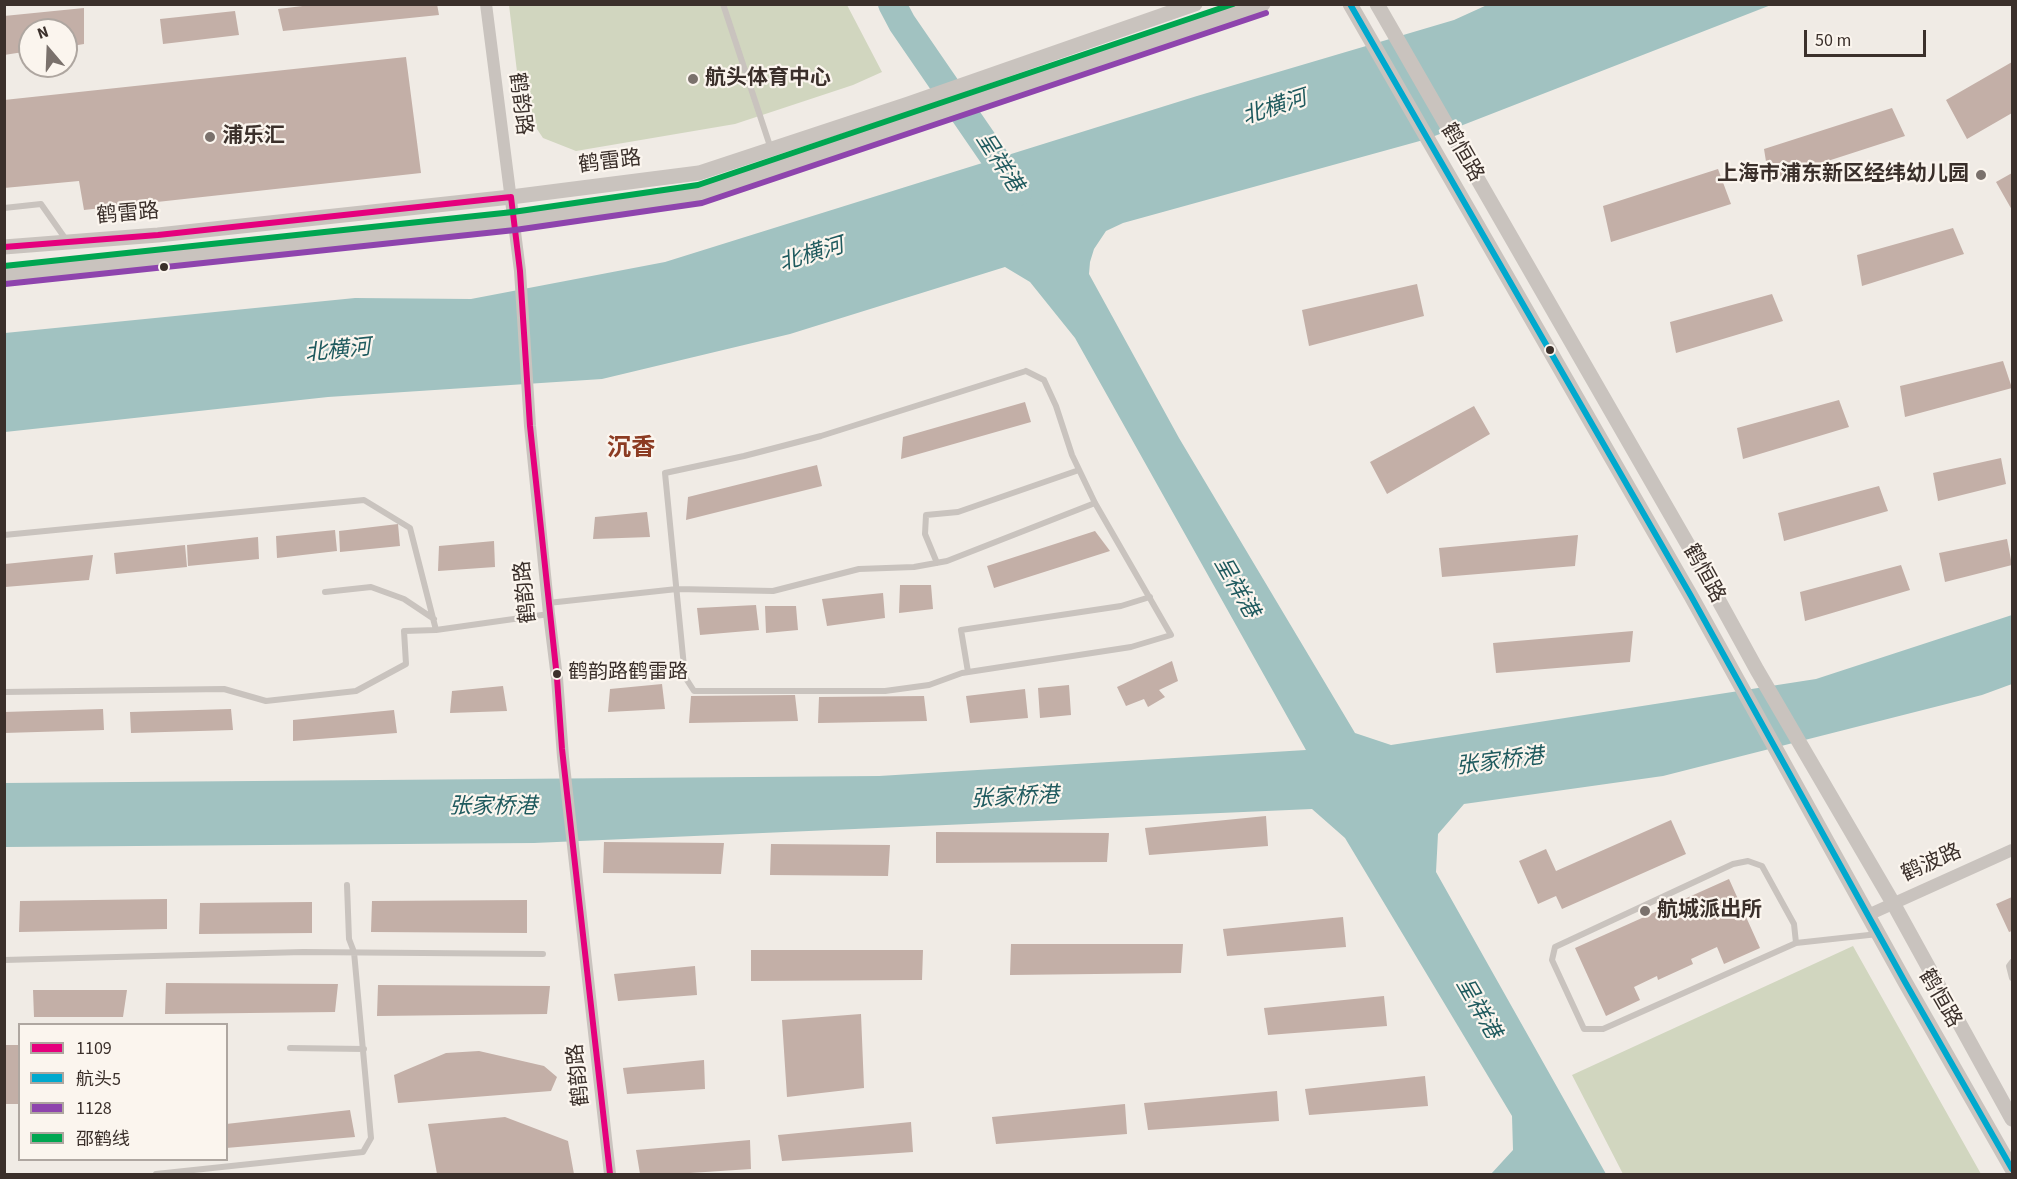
<!DOCTYPE html>
<meta charset="utf-8">
<style>
body{margin:0}
#map{position:relative;width:2017px;height:1179px;overflow:hidden;background:#f0ebe5;font-family:"Source Sans 3","Noto Sans SC",sans-serif}
canvas{display:block}
.frame{position:absolute;inset:0;border:6px solid #3b302b;pointer-events:none}
.legend{position:absolute;left:18px;top:1023px;width:210px;height:138px;box-sizing:border-box;background:#fbf5ee;border:2px solid #aea6a0;margin:0;padding:8px 10px;list-style:none;font-size:18px;color:#3b302b}
.legend li{display:flex;align-items:center;gap:12px;height:30px}
.legend b{width:30px;border:2px solid #aea6a0}
.north{position:absolute;left:18px;top:18px;width:60px;height:60px;box-sizing:border-box;background:#fbf5ee;border:2px solid #aea6a0;border-radius:50%;rotate:341deg;font-size:16px;font-weight:700;line-height:24px;text-align:center;color:#3b302b}
.north::after{content:'';display:block;margin:auto;width:21px;height:27px;background:#7a716c;clip-path:polygon(50% 0,100% 100%,50% 72%,0 100%)}
.scale{position:absolute;left:1804px;top:30px;width:122px;height:27px;box-sizing:border-box;border:3px solid #3b302b;border-top:0;padding-left:8px;font-size:18px;line-height:21px;white-space:nowrap;color:#3b302b;-webkit-text-stroke:4px #fbf5ee;paint-order:stroke}
</style>
<div id="map">
<canvas width="2017" height="1179"></canvas>
<div class="frame"></div>
<ul class="legend">
<li><b style="height:8px;background:#e5007d"></b>1109</li>
<li><b style="height:8px;background:#00a9ce"></b>航头5</li>
<li><b style="height:8px;background:#8e44ad"></b>1128</li>
<li><b style="height:8px;background:#00a651"></b>邵鹤线</li>
</ul>
<div class="north">N</div>
<div class="scale">50 m</div>
</div>
<script>
const c = document.querySelector('canvas').getContext('2d');
c.lineJoin = 'round';
function paint(path, color) { c.fillStyle = color; c.fill(path, 'evenodd'); }
const shape = rows => new Path2D(rows.map(r => 'M' + r).join(''));
function strokePath(path, color, width, dash) { c.strokeStyle = color; c.lineWidth = width; c.lineCap = dash ? 'butt' : 'round'; c.setLineDash(dash || []); c.stroke(path); }
function label(font, color, halo, rows, align = 'center') {
  c.font = font + ' "Source Sans 3","Noto Sans SC",sans-serif'; c.lineWidth = 4.5; c.setLineDash([]); c.textBaseline = 'middle'; c.strokeStyle = halo; c.fillStyle = color; for (const [text, x, y, turn = 0] of rows) {
    c.save(); c.translate(x, y); c.rotate((+turn || 0) * Math.PI / 180); c.textAlign = isNaN(turn) ? turn : align; if (halo) c.strokeText(text, 0, 0); c.fillText(text, 0, 0); c.restore();
  }
}
paint(shape([
 [509,5,847,5,882,72,853,85,735,124,576,151,543,138,521,105],
 [1853,946,1981,1174,1623,1174,1572,1075]
]), '#d1d6bf');
paint(shape([
 [1487,5,1771,5,1427,139,1123,223,1106,231,1094,249,1090,262,1089,274,1179,438,1355,733,1391,745,1816,679,2012,615,2012,684,1982,695,1663,776,1464,804,1438,834,1436,872,1606,1174,1491,1174,1513,1150,1512,1116,1345,838,1312,809,534,843,5,847,4,783,879,776,1306,750,1075,338,1030,282,1005,267,790,334,602,379,328,397,5,432,5,333,355,298,471,299,665,262,1197,96,1454,20]
]), '#a1c2c1');
strokePath(shape([
 [892,4,902,23,1018,192]
]), '#a1c2c1', 28);
paint(shape([
 [319,4,437,4,439,15,283,31,278,9],
 [84,8,84,44,66,47,66,30,30,30,30,51,4,55,4,16],
 [235,11,239,35,163,44,160,19],
 [406,57,421,173,84,210,79,181,4,188,4,100],
 [2012,62,2012,113,1967,139,1946,100],
 [1892,108,1905,136,1769,180,1764,149],
 [1718,169,1731,204,1611,242,1603,206],
 [2012,173,2012,210,1996,182],
 [1953,228,1964,254,1862,286,1857,255],
 [1417,284,1424,316,1309,346,1302,310],
 [1772,294,1783,321,1676,353,1670,322],
 [2003,361,2012,388,1905,417,1900,386],
 [1839,400,1849,427,1743,459,1737,428],
 [1025,402,1031,422,901,459,903,437],
 [1474,406,1490,434,1387,494,1370,462],
 [2001,458,2006,484,1938,501,1933,473],
 [817,465,822,486,686,520,688,497],
 [1879,486,1888,511,1784,541,1778,513],
 [647,512,650,537,593,539,595,517],
 [398,524,400,546,340,552,339,531],
 [335,530,337,551,277,558,276,536],
 [1095,531,1110,551,994,588,987,566],
 [1578,535,1575,566,1442,577,1439,548],
 [258,537,259,559,188,566,187,545],
 [2007,539,2012,565,1945,582,1939,553],
 [494,541,495,567,438,571,439,546],
 [185,545,187,567,116,574,114,553],
 [93,555,89,580,5,587,5,564],
 [1901,565,1910,590,1805,621,1800,592],
 [900,585,931,585,933,609,899,613],
 [883,593,885,618,827,626,822,599],
 [756,605,759,630,700,635,697,608],
 [765,606,796,606,798,630,766,633],
 [1633,631,1630,662,1496,673,1493,643],
 [1172,661,1178,681,1159,690,1165,697,1148,707,1144,699,1126,706,1117,687],
 [662,684,665,709,608,712,610,689],
 [1069,685,1071,715,1040,718,1038,688],
 [503,686,507,711,450,713,452,691],
 [1025,689,1028,718,970,723,966,696],
 [795,695,798,721,689,723,691,696],
 [924,696,927,721,818,723,819,697],
 [103,709,104,730,4,733,4,712],
 [231,709,233,730,131,733,130,712],
 [394,710,397,733,293,741,293,720],
 [1266,816,1268,846,1149,855,1145,828],
 [1671,820,1686,854,1562,909,1556,896,1538,904,1519,861,1546,849,1556,871],
 [936,832,1109,833,1107,862,936,863],
 [604,842,724,843,721,874,603,873],
 [771,844,890,845,888,876,770,875],
 [1729,879,1760,948,1724,964,1717,947,1691,959,1693,964,1658,980,1657,976,1634,987,1640,1000,1606,1016,1575,948],
 [2012,897,2012,931,2009,932,1996,904],
 [167,899,167,929,19,932,20,901],
 [527,900,527,933,371,932,372,901],
 [312,902,312,933,199,934,200,903],
 [1343,917,1346,947,1227,956,1223,929],
 [1011,944,1183,944,1181,973,1010,975],
 [751,950,923,950,922,980,751,981],
 [695,966,697,995,618,1001,614,974],
 [166,983,338,984,335,1012,165,1014],
 [378,985,550,986,547,1014,377,1016],
 [33,990,127,990,123,1017,34,1017],
 [1384,996,1387,1026,1268,1035,1264,1008],
 [861,1014,864,1088,787,1097,782,1020],
 [4,1045,20,1045,20,1104,4,1104],
 [479,1051,544,1066,557,1077,551,1091,398,1103,394,1075,446,1053],
 [704,1060,705,1089,627,1094,623,1068],
 [1425,1076,1428,1106,1309,1115,1305,1089],
 [1277,1091,1279,1121,1148,1130,1144,1103],
 [1125,1104,1127,1134,996,1144,992,1117],
 [350,1110,355,1137,226,1148,226,1124],
 [505,1117,568,1141,574,1174,437,1174,428,1124],
 [911,1122,913,1152,782,1161,778,1135],
 [750,1140,751,1169,675,1174,640,1174,636,1150]
]), '#c3afa7');
strokePath(shape([
 [723,4,771,149],
 [4,208,41,204,67,241],
 [1026,371,1044,380,1056,406,1072,455,1095,503,1171,635,1131,647,962,673,929,685,885,691,694,691,685,677,665,473,744,456,821,436,1026,371],
 [4,535,364,500,410,528,436,630],
 [937,563,925,534,926,515,958,512,1079,470],
 [325,592,371,587,404,599,434,619],
 [548,603,677,589,773,591,859,569,914,567,947,561,1095,503],
 [968,672,961,630,1121,606,1150,597],
 [4,692,224,689,266,701,356,691,406,664,404,631,436,630,549,614],
 [1796,943,1794,924,1762,866,1748,861,1733,864,1555,947,1552,960,1584,1029,1603,1029,1796,943,1878,934],
 [4,960,303,952,543,954],
 [2012,962,2009,966,2012,978],
 [290,1048,364,1049],
 [156,1174,363,1152,371,1138,354,952,349,939,347,885]
]), '#c9c3be', 6);
strokePath(shape([
 [486,4,520,271,530,426,549,614,557,678,563,757,610,1174],
 [1868,915,2012,850]
]), '#c9c3be', 12);
strokePath(shape([
 [1350,4,1691,596,1905,982,2012,1169],
 [1377,4,1691,550,1757,670,1893,903,2012,1119],
 [4,247,158,235,511,197,699,173,908,104,1195,4],
 [4,275,514,221,700,194,1263,4]
]), '#c9c3be', 15);
strokePath(shape([
 [511,197,520,271,530,426,557,678,562,749,610,1174],
 [4,247,158,235,511,197]
]), '#e5007d', 6);
strokePath(shape([
 [1350,4,1691,596,1905,982,2012,1169]
]), '#00a9ce', 6);
strokePath(shape([
 [5,284,515,230,702,203,1266,13]
]), '#8e44ad', 6);
strokePath(shape([
 [4,266,513,212,698,185,1233,4]
]), '#00a651', 6);
for (const [x, y, r, color] of [
 [693,79,6,"#7a716c"],
 [210,137,6,"#7a716c"],
 [1981,175,6,"#7a716c"],
 [164,267,5,"#3b302b"],
 [1550,350,5,"#3b302b"],
 [557,674,5,"#3b302b"],
 [1645,911,6,"#7a716c"]
]) { const dot = new Path2D(); dot.arc(x, y, r, 0, 2 * Math.PI); c.fillStyle = color; c.fill(dot); strokePath(dot, '#fbf5ee', 2); }
label('20px', '#3b302b', '#fbf5ee', [
 ["鹤韵路鹤雷路",568,674]
], 'left');
label('bold 21px', '#3b302b', '#fbf5ee', [
 ["航头体育中心",705,79],
 ["浦乐汇",222,137],
 ["上海市浦东新区经纬幼儿园",1969,175,"right"],
 ["航城派出所",1657,911]
], 'left');
label('21px', '#3b302b', '#fbf5ee', [
 ["鹤韵路",519,104,83],
 ["鹤恒路",1461,153,60],
 ["鹤雷路",610,163,-7],
 ["鹤雷路",128,215,-5],
 ["鹤恒路",1703,574,61],
 ["鹤韵路",527,592,-96],
 ["鹤波路",1932,864,-24],
 ["鹤恒路",1939,999,60],
 ["鹤韵路",580,1075,-96]
]);
label('italic 22px', '#1f5a5e', '#fbf5ee', [
 ["北横河",1275,109,-18],
 ["呈祥港",998,163,57],
 ["北横河",812,256,-17],
 ["北横河",338,352,-6],
 ["呈祥港",1235,588,60],
 ["张家桥港",1500,763,-7],
 ["张家桥港",1015,799,-3],
 ["张家桥港",493,808],
 ["呈祥港",1477,1009,60]
]);
label('bold 24px', '#8c3b22', '#fbf5ee', [
 ["沉香",631,450]
]);
</script>
